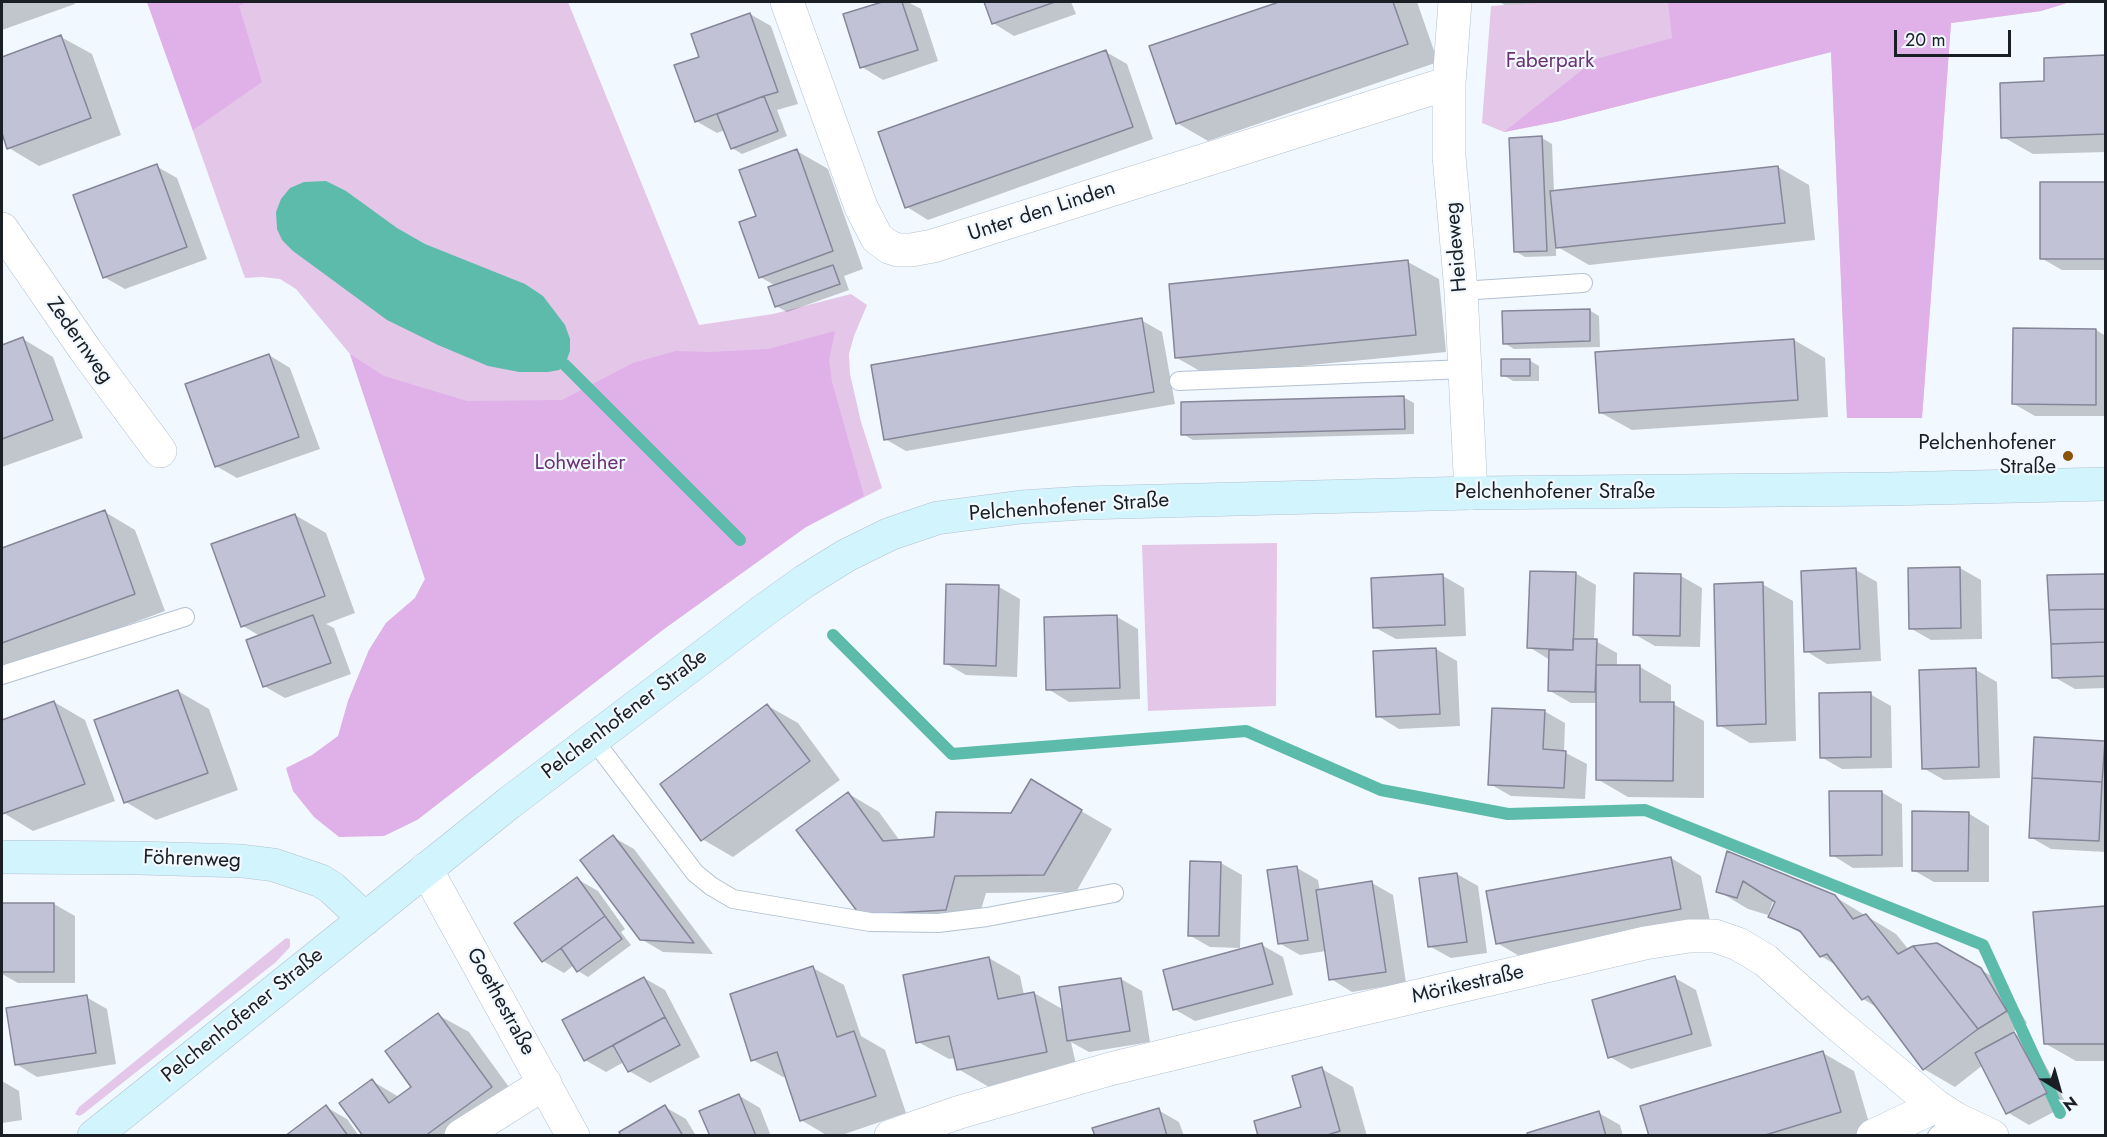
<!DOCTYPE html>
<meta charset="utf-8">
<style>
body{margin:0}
#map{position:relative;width:2107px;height:1137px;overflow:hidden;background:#f2f8ff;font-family:Jost,sans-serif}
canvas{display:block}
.frame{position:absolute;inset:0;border:3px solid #191f25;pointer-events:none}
.north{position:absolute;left:2029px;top:1059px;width:60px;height:60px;-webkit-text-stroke:4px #f2f8ff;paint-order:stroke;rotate:143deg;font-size:16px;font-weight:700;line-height:24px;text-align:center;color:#191f25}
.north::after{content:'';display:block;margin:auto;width:21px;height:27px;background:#191f25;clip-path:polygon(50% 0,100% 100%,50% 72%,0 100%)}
.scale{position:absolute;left:1894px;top:30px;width:117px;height:27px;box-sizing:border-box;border:3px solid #191f25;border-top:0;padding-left:8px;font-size:18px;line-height:21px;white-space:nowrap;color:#191f25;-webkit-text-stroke:4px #f2f8ff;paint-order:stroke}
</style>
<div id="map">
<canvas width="2107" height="1137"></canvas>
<div class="frame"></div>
<div class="north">N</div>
<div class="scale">20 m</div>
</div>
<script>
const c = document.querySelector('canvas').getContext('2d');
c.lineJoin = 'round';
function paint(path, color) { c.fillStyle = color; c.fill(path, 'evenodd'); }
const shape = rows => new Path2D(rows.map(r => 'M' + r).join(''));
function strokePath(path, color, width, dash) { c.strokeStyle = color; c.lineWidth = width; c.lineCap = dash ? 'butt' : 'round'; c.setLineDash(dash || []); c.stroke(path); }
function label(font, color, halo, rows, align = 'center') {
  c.font = font + ' Jost,sans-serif'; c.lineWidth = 4.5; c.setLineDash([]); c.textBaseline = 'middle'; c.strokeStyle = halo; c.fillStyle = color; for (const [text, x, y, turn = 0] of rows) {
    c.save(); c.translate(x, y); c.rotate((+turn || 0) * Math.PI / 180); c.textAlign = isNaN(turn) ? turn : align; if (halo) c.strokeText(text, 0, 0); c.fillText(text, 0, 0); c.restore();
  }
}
paint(shape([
 [147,2,568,2,699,325,773,314,851,294,867,305,854,336,849,354,850,374,861,422,882,488,806,527,664,629,417,820,348,701,369,650,386,623,415,598,425,579,350,354,296,289,280,279,262,277,245,278],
 [1550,2,2070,2,2041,11,1951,23,1922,418,1847,418,1831,52,1560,121,1504,132,1482,123,1491,6],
 [1277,543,1276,706,1148,711,1142,545],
 [286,938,290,939,290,947,276,962,83,1114,79,1116,75,1114,79,1107]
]), '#e4c6e9');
paint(shape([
 [147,2,247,2,239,6,262,82,193,130],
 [1668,2,2070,2,2041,11,1951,23,1922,418,1847,418,1831,52,1560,121,1504,132,1596,59,1672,38],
 [835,331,829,360,832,382,864,496,806,527,664,629,417,820,384,836,339,837,314,817,293,791,286,768,312,755,338,736,348,701,369,650,386,623,415,598,425,579,350,354,384,376,467,401,562,400,633,363,676,351,709,352,768,349]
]), '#e0b0e8');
paint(shape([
 [326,181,346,191,397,228,425,244,525,284,543,296,565,325,570,339,570,351,565,365,559,370,548,372,519,372,488,366,438,345,387,320,293,251,282,240,277,229,276,212,281,199,290,188,304,182]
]), '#5dbbac');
paint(shape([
 [2,2,74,2,75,4,2,30],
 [886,2,908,2,921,9,938,61,883,80,862,67,844,15],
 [985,2,1071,2,1076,14,1014,36,993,23],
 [1284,2,1417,2,1438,62,1208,141,1177,123,1151,46],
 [1499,2,1556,2,1505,5],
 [750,14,771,26,798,104,777,110,787,136,742,154,732,148,725,130,717,133,696,121,701,58],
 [61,37,92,54,121,135,39,166,9,148,2,128,2,59],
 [1106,52,1127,64,1153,139,928,220,907,207],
 [2104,57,2106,152,2033,154,2003,137,2046,82],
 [1542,138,1552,144,1554,192,1778,167,1809,185,1815,240,1589,265,1556,246,1556,256,1525,257,1515,251],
 [797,151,828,169,863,269,844,276,849,290,787,312,776,306,776,286,760,277,758,217],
 [156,166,177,178,207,259,125,289,104,277],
 [2106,184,2106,270,2062,270,2041,258],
 [1408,262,1439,279,1446,352,1207,375,1177,358],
 [1589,310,1599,316,1600,347,1514,349,1504,343],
 [1141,320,1162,332,1175,404,906,451,885,439],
 [2015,330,2096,330,2106,336,2106,416,2035,416,2014,404],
 [23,339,53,357,83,438,2,467,2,347],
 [1794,340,1825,358,1828,417,1632,430,1601,413],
 [269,355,290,368,320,449,237,478,216,466],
 [1529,360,1539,366,1539,381,1513,381,1503,375],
 [1403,397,1414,403,1414,434,1193,440,1183,434],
 [105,512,135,530,165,611,2,671,2,550],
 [295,515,326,533,355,613,326,624,334,628,351,674,285,698,264,686,260,636,243,626],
 [1960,568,1981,580,1982,639,1931,640,1910,628],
 [1856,570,1877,582,1881,661,1827,664,1806,651],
 [1575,573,1596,585,1594,640,1617,653,1617,667,1640,667,1671,685,1671,703,1704,721,1704,798,1628,797,1597,779,1598,703,1571,703,1550,691,1550,660,1529,647],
 [1443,576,1464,588,1466,636,1396,639,1374,627,1372,579],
 [1681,576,1702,588,1700,647,1655,646,1634,634],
 [2106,576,2106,688,2075,689,2054,677],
 [1762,584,1793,601,1796,741,1750,743,1719,725],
 [999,587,1020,599,1017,677,966,675,945,663],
 [1117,617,1138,629,1140,699,1069,702,1048,689],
 [1436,649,1457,661,1460,726,1399,729,1378,716],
 [1976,670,1997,682,2000,778,1944,780,1923,768],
 [178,691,209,709,238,790,156,820,126,802],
 [1870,694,1891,706,1892,768,1842,769,1821,757],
 [54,702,85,720,115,801,33,831,2,812,2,722],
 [768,706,798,723,840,780,733,857,702,839],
 [1544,711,1565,723,1564,752,1587,764,1585,799,1511,796,1490,784],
 [2104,743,2106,852,2051,849,2030,837],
 [1031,782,1112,829,1076,892,986,893,976,927,892,932,861,914,849,794,879,812,900,841,936,839,1012,814],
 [1881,792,1902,804,1903,867,1853,868,1832,855],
 [1968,813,1989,826,1989,882,1934,882,1913,870],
 [613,837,634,849,713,954,663,952,641,939],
 [1728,853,1835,897,1896,934,1909,950,1936,944,2002,982,2027,1023,2012,1032,2035,1046,2067,1105,2029,1125,2007,1112,1983,1065,1955,1087,1924,1069,1878,1008,1863,999,1839,967,1821,956,1806,936,1770,916,1777,901,1774,899,1768,915,1748,909,1718,891],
 [1671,858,1701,876,1711,926,1528,961,1497,943],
 [1221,863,1242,875,1240,948,1210,947,1189,935],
 [1297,868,1318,880,1320,891,1372,883,1393,895,1406,983,1352,992,1331,979,1326,951,1300,955,1279,943],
 [1457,874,1478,886,1487,953,1451,958,1429,946],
 [577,879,598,891,625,929,621,932,631,945,588,977,578,971,574,965,564,973,543,961],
 [54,904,75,916,75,983,18,983,2,974,2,905],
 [2105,907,2106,1061,2076,1061,2046,1044],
 [1262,945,1283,957,1293,995,1195,1021,1174,1009],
 [989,958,1020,976,1024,995,1034,993,1064,1010,1121,979,1142,991,1150,1042,1089,1052,1071,1042,1077,1069,989,1087,958,1069,956,1058,949,1059,918,1042],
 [813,968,844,985,861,1036,885,1050,906,1113,839,1136,828,1136,801,1120,787,1076,783,1077,753,1060],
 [644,978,665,990,700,1057,650,1083,629,1071,624,1062,606,1072,585,1060],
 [1675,978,1696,990,1712,1046,1631,1069,1610,1057],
 [86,997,107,1009,116,1064,37,1077,16,1064],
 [438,1015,469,1032,522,1105,480,1136,365,1136,372,1081,399,1097,413,1087],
 [1823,1053,1854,1071,1871,1130,1851,1136,1650,1136],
 [1322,1069,1353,1087,1367,1136,1259,1136,1302,1108],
 [2,1081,19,1091,22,1120,2,1123],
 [738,1095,760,1108,771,1136,712,1136],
 [326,1107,347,1119,359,1136,287,1136],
 [665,1107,686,1119,696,1136,622,1136],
 [1158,1110,1179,1122,1184,1136,1096,1136],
 [1599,1113,1620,1125,1623,1136,1529,1136]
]), '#0003');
strokePath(shape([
 [565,365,740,540],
 [833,635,952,754,1246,731,1381,790,1508,814,1645,810,1983,945,2060,1113]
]), '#5dbbac', 12);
const building = shape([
 [882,2,902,2,918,50,860,68,843,14,882,2],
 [984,2,1055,2,992,24,984,2],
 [1279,2,1393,2,1408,44,1176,124,1149,46,1279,2],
 [750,13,778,92,764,96,695,122,674,65,699,57,691,34,750,13],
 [61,35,91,118,7,149,2,133,2,57,61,35],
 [1106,50,1133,127,905,208,878,132,1106,50],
 [2105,55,2106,134,2001,138,2000,83,2044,81,2044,58,2105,55],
 [764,96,778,131,731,149,717,114,764,96],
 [1542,136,1547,251,1514,252,1509,138,1542,136],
 [797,149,833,251,759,278,739,222,756,216,739,170,797,149],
 [157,164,187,247,103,278,73,195,157,164],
 [1778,166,1785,223,1556,248,1550,191,1778,166],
 [2040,182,2106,182,2106,259,2040,259,2040,182],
 [1408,260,1416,335,1175,358,1169,284,1408,260],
 [833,265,840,284,775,307,768,287,833,265],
 [1590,309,1590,341,1503,344,1502,311,1590,309],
 [1142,318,1154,392,884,440,871,365,1142,318],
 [2013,328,2096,329,2096,405,2012,404,2013,328],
 [23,337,53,420,2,439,2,345,23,337],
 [1794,339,1798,400,1599,413,1595,352,1794,339],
 [269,354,299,437,215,467,185,384,269,354],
 [1501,359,1530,359,1530,376,1501,376,1501,359],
 [1404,396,1405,429,1181,435,1181,402,1404,396],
 [105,510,135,594,2,643,2,548,105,510],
 [295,514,325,596,241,627,211,544,295,514],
 [1960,567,1961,628,1909,629,1908,568,1960,567],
 [1856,568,1860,649,1804,652,1801,571,1856,568],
 [1530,571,1576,572,1573,650,1527,648,1530,571],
 [1634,573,1681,574,1680,636,1633,635,1634,573],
 [1443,574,1445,625,1373,628,1371,578,1443,574],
 [2103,574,2106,574,2106,609,2049,610,2047,575,2103,574],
 [1763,582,1766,724,1717,726,1714,584,1763,582],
 [946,584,999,585,996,666,944,664,946,584],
 [2106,609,2106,642,2051,644,2049,610,2106,609],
 [313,615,331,663,263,687,246,640,313,615],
 [1117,615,1120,688,1046,690,1044,617,1117,615],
 [1573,639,1597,639,1595,692,1548,691,1549,650,1573,650,1573,639],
 [2106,642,2106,676,2052,678,2051,644,2106,642],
 [1436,648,1440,714,1376,717,1373,651,1436,648],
 [1596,665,1640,665,1640,702,1674,702,1673,781,1596,780,1596,665],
 [1976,668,1979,767,1922,769,1919,670,1976,668],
 [178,690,208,773,124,803,94,720,178,690],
 [1871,692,1871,757,1820,758,1819,693,1871,692],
 [54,701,85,784,2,814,2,720,54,701],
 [767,704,810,761,701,841,660,784,767,704],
 [1492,708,1545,710,1543,749,1566,751,1564,788,1488,785,1492,708],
 [2034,737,2105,741,2102,782,2032,778,2034,737],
 [2032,778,2102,782,2099,841,2029,838,2032,778],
 [1031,779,1082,810,1044,875,955,876,946,910,860,915,796,830,848,792,883,841,934,837,936,812,1011,813,1031,779],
 [1829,791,1882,791,1882,855,1830,856,1829,791],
 [1912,811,1969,812,1968,871,1912,871,1912,811],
 [613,835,694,943,640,940,580,860,613,835],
 [1727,851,1835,895,1853,919,1866,914,1898,954,1913,946,1978,1029,1923,1070,1868,996,1862,1000,1827,954,1820,957,1800,931,1768,917,1775,902,1743,881,1737,898,1716,892,1727,851],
 [1671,857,1681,909,1496,944,1486,891,1671,857],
 [1190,861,1221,862,1219,936,1188,936,1190,861],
 [1297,866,1308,940,1278,944,1267,870,1297,866],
 [1457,873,1467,942,1428,947,1419,878,1457,873],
 [577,877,605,916,542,962,514,923,577,877],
 [1372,881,1386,972,1329,980,1316,890,1372,881],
 [2,903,54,903,54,972,2,972,2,903],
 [2105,906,2106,1044,2044,1044,2033,912,2105,906],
 [605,916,622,939,577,972,561,948,605,916],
 [1262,943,1273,984,1173,1010,1163,970,1262,943],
 [1937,943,1981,968,2007,1011,1978,1029,1913,946,1937,943],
 [989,957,998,999,1034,992,1047,1052,957,1070,949,1036,916,1043,903,975,989,957],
 [813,966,837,1037,854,1031,876,1096,800,1121,777,1052,751,1061,730,994,813,966],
 [1675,976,1692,1034,1608,1058,1592,1000,1675,976],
 [644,977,665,1017,584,1061,562,1020,644,977],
 [1121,978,1130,1031,1067,1041,1059,987,1121,978],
 [87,995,96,1053,15,1065,6,1008,87,995],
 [438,1013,492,1087,425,1136,363,1136,339,1103,372,1079,389,1103,411,1087,385,1051,438,1013],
 [665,1017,680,1045,628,1072,613,1045,665,1017],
 [2014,1032,2047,1093,2006,1114,1975,1053,2014,1032],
 [1823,1051,1841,1112,1762,1136,1649,1136,1640,1106,1823,1051],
 [1322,1067,1340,1131,1324,1136,1258,1136,1254,1121,1301,1107,1292,1076,1322,1067],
 [739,1094,756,1136,710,1136,699,1111,739,1094],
 [326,1105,348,1136,285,1136,326,1105],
 [665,1105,683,1136,621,1136,619,1132,665,1105],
 [1159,1108,1167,1136,1095,1136,1092,1128,1159,1108],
 [1599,1111,1606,1136,1528,1136,1527,1133,1599,1111]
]);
paint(building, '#c2c2d7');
strokePath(building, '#868699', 1.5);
const lane = shape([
 [1461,291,1583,283],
 [1179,381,1465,369],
 [2,675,185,617],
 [593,739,695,873,711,886,733,899,870,922,938,923,987,917,1114,893],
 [1937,1136,1956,1119]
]);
const street = shape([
 [787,2,861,207,877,238,889,247,898,250,911,250,933,246,1449,83],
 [1455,2,1449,83,1449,156,1461,291,1471,493],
 [2,229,86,351,160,451],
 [426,869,573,1136],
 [461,1136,545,1083],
 [891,1136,960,1112,1110,1069,1246,1036,1645,943,1689,936,1715,936,1738,944,1765,960,1836,1023,1936,1106,1956,1119,1992,1136],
 [1873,1136,1936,1106]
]);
const secondary = shape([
 [2,857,139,858,242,861,274,865,321,881,332,888,365,919],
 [94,1136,509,803,763,611,805,581,847,555,890,534,937,518,1021,507,1082,503,1471,493,1887,489,2106,484]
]);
strokePath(lane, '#b2c0d1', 20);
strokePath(street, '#b2c0d1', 34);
strokePath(secondary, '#b2c0d1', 34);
strokePath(lane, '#fff', 18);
strokePath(street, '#fff', 33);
strokePath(secondary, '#d1f4fd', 33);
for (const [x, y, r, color] of [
 [2068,456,6,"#8b5306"]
]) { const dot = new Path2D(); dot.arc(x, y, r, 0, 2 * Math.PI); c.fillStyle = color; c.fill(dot); strokePath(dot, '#f2f8ff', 2); }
label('21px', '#6b3275', '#f2f8ff', [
 ["Faberpark",1550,62],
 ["Lohweiher",580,464]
]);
label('21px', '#191f25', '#f2f8ff', [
 ["Unter den Linden",1042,212,-18],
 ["Heideweg",1457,247,-95],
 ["Zedernweg",79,341,55],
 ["Pelchenhofener Straße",1555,493],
 ["Pelchenhofener Straße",1069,508,-4],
 ["Pelchenhofener Straße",625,715,-37],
 ["Föhrenweg",192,860,2],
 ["Mörikestraße",1468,985,-13],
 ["Goethestraße",500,1002,61],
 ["Pelchenhofener Straße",243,1016,-39]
]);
label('21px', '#191f25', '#f2f8ff', [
 ["Pelchenhofener",2056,444],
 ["Straße",2056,468]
], 'right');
</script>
